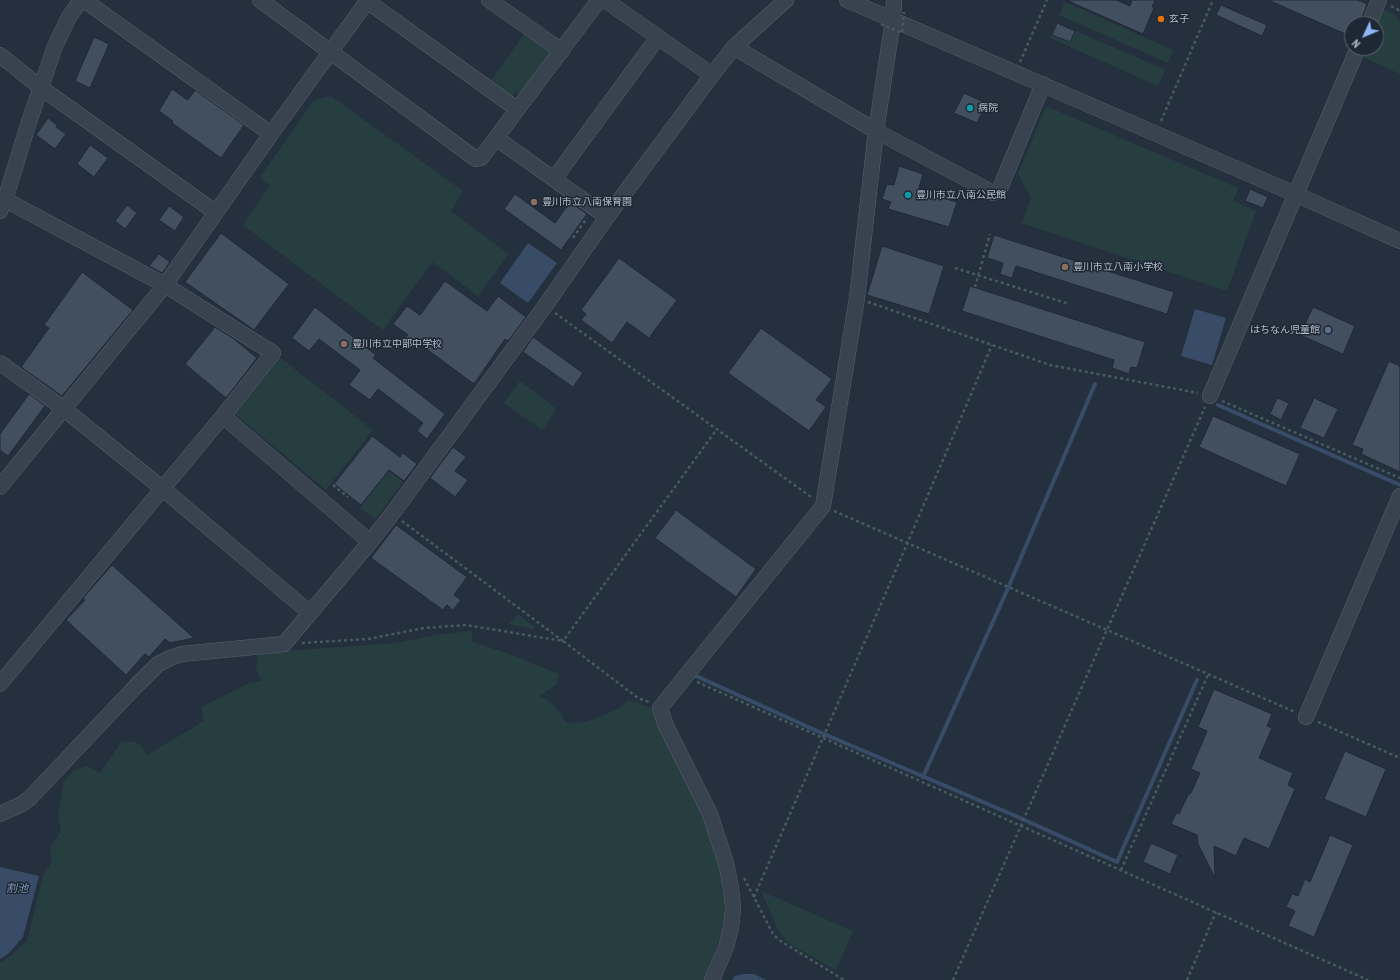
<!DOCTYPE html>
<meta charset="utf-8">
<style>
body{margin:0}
#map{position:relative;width:1400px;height:980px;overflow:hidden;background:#25303f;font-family:"Archivo Narrow",sans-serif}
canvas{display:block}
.north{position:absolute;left:1344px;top:16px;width:40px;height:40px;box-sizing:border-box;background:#1e2734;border:1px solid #5a6370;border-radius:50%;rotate:226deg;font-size:11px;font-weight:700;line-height:16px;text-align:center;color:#b5bdca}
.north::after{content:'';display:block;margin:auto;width:14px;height:18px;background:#8cb7f8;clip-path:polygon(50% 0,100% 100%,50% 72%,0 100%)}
</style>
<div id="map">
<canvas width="1400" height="980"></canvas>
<div class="north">N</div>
</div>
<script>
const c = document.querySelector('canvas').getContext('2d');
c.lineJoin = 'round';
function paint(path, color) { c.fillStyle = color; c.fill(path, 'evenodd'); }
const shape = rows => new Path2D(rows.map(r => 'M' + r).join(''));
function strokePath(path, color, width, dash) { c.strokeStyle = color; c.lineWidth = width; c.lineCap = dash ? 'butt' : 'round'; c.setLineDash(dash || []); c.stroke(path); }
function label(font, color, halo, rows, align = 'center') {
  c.font = font + ' "Archivo Narrow","Noto Sans JP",sans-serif'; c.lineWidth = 3; c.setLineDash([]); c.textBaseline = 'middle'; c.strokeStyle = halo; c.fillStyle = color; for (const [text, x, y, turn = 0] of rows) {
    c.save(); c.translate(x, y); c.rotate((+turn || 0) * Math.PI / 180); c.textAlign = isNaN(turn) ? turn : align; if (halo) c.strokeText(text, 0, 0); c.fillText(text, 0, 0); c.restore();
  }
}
paint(shape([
 [1065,2,1173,50,1168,63,1059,15],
 [1381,8,1396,15,1400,22,1400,74,1360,56,1364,48,1376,48,1376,24],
 [1056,22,1165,70,1158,86,1050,38],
 [525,33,550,51,551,55,521,96,515,92,512,96,491,81],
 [331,96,463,191,451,211,509,254,478,296,432,262,383,330,243,225,270,185,260,177,314,100],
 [1046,106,1238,188,1233,201,1256,211,1227,291,1022,223,1031,197,1018,174],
 [278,356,373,430,326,490,234,413],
 [520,381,557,409,542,430,504,403],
 [389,471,403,482,375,519,360,508],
 [518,614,535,627,533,629,509,624],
 [472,631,472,642,510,654,559,674,557,684,540,696,551,703,560,712,566,723,584,722,605,715,620,707,629,700,654,709,700,806,721,871,724,897,724,925,705,980,0,980,0,963,10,956,27,941,43,876,52,863,50,848,61,831,58,815,64,781,75,770,87,766,100,773,122,741,134,742,142,746,147,755,204,721,201,707,249,683,262,681,256,670,258,653,398,643,436,635],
 [761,891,853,931,836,970,793,946,785,939,778,930]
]), '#273e40');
paint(shape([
 [528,243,557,263,528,303,500,283],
 [1195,309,1226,318,1212,365,1181,356],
 [0,867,39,876,23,937,9,953,0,959],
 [743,974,754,974,766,980,732,980,735,976]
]), '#394c67');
strokePath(shape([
 [1218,405,1400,485],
 [694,675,817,731,1018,817,1117,862,1197,680],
 [923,777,1005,595,1095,384]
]), '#394c67', 4);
const building = shape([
 [1066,0,1116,0,1130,6,1132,0,1155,0,1152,7,1154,8,1143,34,1066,0],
 [1268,0,1358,0,1367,4,1360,24,1352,24,1352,37,1268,0],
 [1221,5,1267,25,1262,36,1216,15,1221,5],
 [1057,23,1075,31,1070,42,1052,35,1057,23],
 [94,37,109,44,90,88,75,81,94,37],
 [172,89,188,100,195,90,244,125,221,158,172,123,173,121,159,111,172,89],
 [964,93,986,103,977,123,954,113,964,93],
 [48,118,57,125,56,127,66,134,55,149,36,135,48,118],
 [90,145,108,158,94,177,77,164,90,145],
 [899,166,923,174,918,191,957,202,949,227,888,209,891,202,882,199,887,184,894,185,899,166],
 [1250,189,1268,197,1263,208,1245,201,1250,189],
 [515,194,555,223,570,202,587,214,561,250,504,209,515,194],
 [127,205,137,213,125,229,115,221,127,205],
 [169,206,184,217,175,231,159,220,169,206],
 [221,233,289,284,254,330,185,282,221,233],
 [994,235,1174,292,1167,314,1016,266,1012,278,1000,274,1003,263,987,258,994,235],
 [882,246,944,266,929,314,867,295,882,246],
 [159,254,170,262,162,273,149,266,159,254],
 [619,258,677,300,649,338,627,322,612,343,581,320,586,314,581,310,619,258],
 [82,272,133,310,62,396,21,367,49,328,44,325,82,272],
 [445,281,487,311,498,296,526,317,508,341,505,339,474,384,417,342,412,349,402,342,408,335,393,324,407,306,420,315,445,281],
 [970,286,1145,342,1137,368,1131,367,1129,374,1112,368,1114,360,962,311,970,286],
 [315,307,376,355,373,358,445,414,427,439,417,431,423,423,378,389,370,400,349,385,360,370,319,339,309,351,292,338,315,307],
 [1313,307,1355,326,1343,354,1300,335,1313,307],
 [215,327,234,339,257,358,226,398,185,364,215,327],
 [761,328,832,379,816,400,826,407,809,431,728,373,761,328],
 [533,337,583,373,573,387,523,352,533,337],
 [1389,361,1400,366,1400,472,1361,454,1363,449,1352,445,1389,361],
 [29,394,45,406,8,456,0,450,0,434,29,394],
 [1277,398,1289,403,1281,420,1270,414,1277,398],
 [1314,398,1338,409,1324,438,1300,428,1314,398],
 [1213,416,1300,454,1286,486,1199,447,1213,416],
 [372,436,400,457,403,453,417,464,404,481,389,470,361,505,334,484,372,436],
 [453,447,466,457,455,471,468,480,455,497,430,478,453,447],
 [676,510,756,569,736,597,655,538,676,510],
 [396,525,467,577,454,595,461,600,453,610,447,605,443,610,371,558,396,525],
 [112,565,194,638,170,643,165,639,149,657,145,654,126,675,66,620,85,600,83,598,112,565],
 [1214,689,1272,714,1267,726,1272,728,1259,758,1293,773,1288,785,1295,789,1269,849,1244,838,1236,856,1214,846,1215,878,1198,844,1197,835,1171,824,1177,812,1179,814,1188,795,1191,793,1200,773,1191,769,1207,731,1198,727,1214,689],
 [1345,751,1386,769,1366,817,1324,799,1345,751],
 [1330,835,1353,845,1314,937,1288,926,1295,911,1286,907,1292,894,1298,896,1305,879,1310,882,1330,835],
 [1151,843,1178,855,1170,874,1143,862,1151,843]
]);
paint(building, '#414f5e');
strokePath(building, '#202936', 1);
const minor = shape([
 [84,0,271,134],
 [260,0,476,159,481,158,496,138,607,217],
 [489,0,562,51],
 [605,0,712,75],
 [847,0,1295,194,1400,241],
 [367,1,517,109],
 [1369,24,1379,0],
 [734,47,876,131,993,193,999,191,1043,84],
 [0,55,40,87,215,212],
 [496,138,599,0],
 [554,179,658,37],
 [0,197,165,285,273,353,223,416,370,542],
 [0,211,5,200,29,122,55,46,69,17,81,0],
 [0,363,63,408,163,489,310,613],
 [1210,396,1358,48],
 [0,487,165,285,271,134,368,0],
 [0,684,223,416],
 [1306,717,1400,496],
 [0,814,22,804,30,798,135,687,158,664,170,658,182,654,284,644,370,542,392,514,545,306,607,217,712,75,734,47,786,0],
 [712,980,726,947,731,928,733,908,731,888,726,863,710,814,666,726,660,708,823,506,857,298,876,131,893,20,894,0]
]);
strokePath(minor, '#57606d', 16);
strokePath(shape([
 [1391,6,1399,10,1400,9],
 [1020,62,1047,0],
 [1161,121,1213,0],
 [573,238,587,218],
 [955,268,1069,304],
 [975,287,990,234],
 [868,302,1050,365,1198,393],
 [555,313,811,497],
 [1222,401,1400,478],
 [335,485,334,486,348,497],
 [834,511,1295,712],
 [402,521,563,641,717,429],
 [302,643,368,639,424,628,466,625,563,641,638,698,649,702],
 [697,682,1368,980],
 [1318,722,1400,758],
 [1121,870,1208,675],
 [744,878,773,934,779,940,844,980],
 [754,897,907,544,992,345],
 [953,980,1205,407],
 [1187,980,1216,912]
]), '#455b5d', 2.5, [3, 3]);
strokePath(minor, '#39424f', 15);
strokePath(shape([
 [881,24,902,33,904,12]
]), '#455b5d', 2.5, [3, 3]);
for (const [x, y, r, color] of [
 [1161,19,4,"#e8710a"],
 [970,108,4,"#0f9aa8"],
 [908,195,4,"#0f9aa8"],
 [534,202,4,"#8d6e63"],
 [1065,267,4,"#8d6e63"],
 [1328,330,4,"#5c6f8a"],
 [344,344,4,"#8d6e63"]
]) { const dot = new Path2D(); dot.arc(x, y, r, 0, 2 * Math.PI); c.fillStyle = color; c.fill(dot); strokePath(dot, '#1e2734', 1.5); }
label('10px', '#b5bdca', '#1e2734', [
 ["玄子",1169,19],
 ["病院",978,108],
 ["豊川市立八南公民館",916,195],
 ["豊川市立八南保育園",542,202],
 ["豊川市立八南小学校",1073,267],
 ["はちなん児童館",1320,330,"right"],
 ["豊川市立中部中学校",352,344]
], 'left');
label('italic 11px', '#7c94b2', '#1e2734', [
 ["割池",17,889]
]);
</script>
